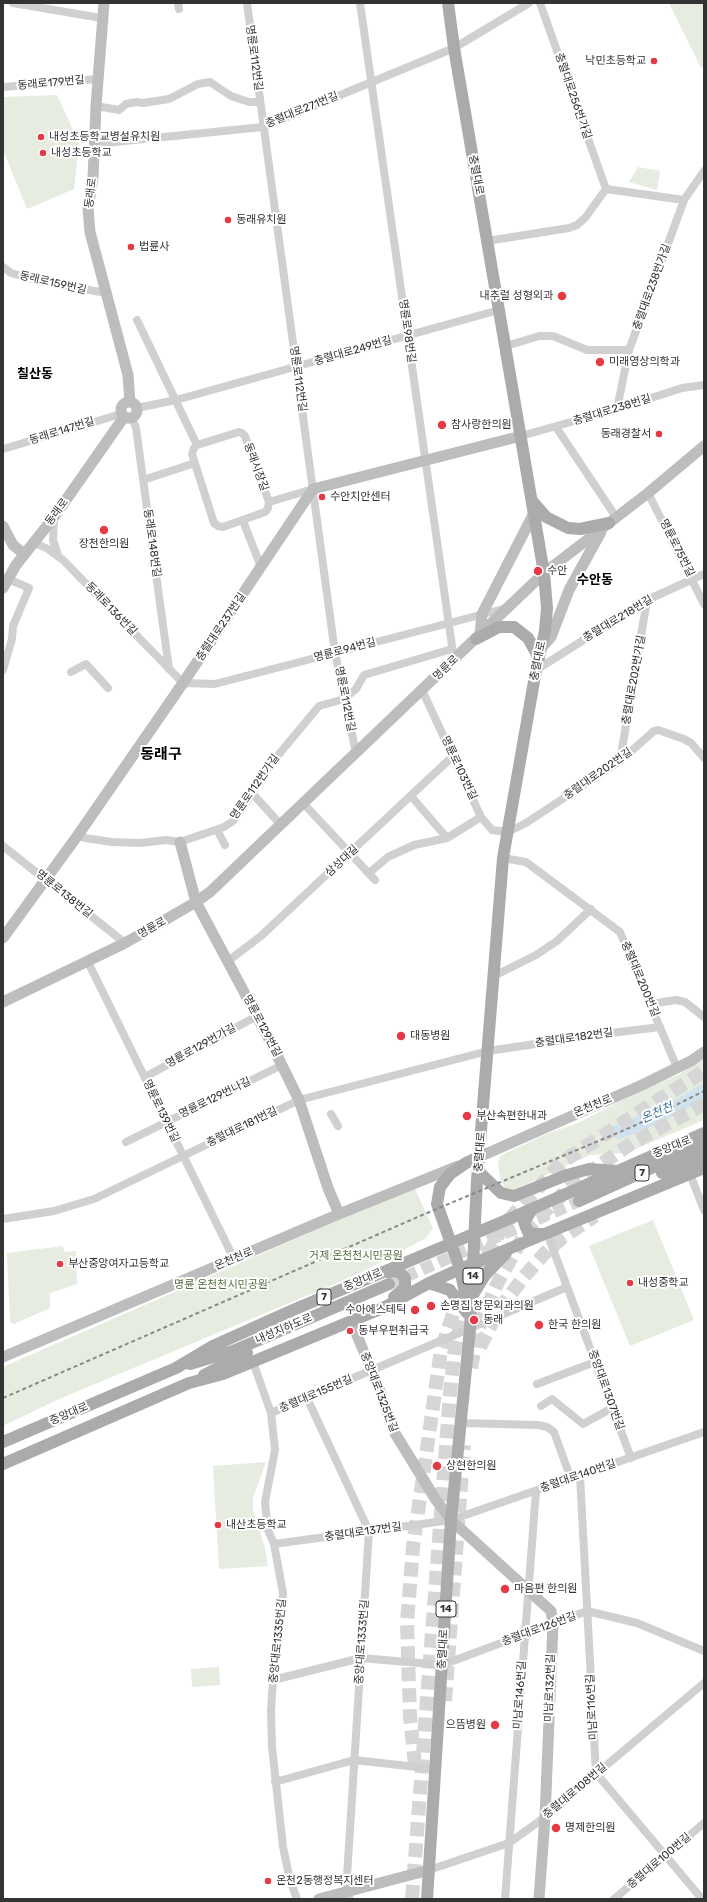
<!DOCTYPE html>
<meta charset="utf-8">
<style>
body{margin:0}
#map{position:relative;width:707px;height:1902px;overflow:hidden;background:#fff;font-family:Rubik,sans-serif}
canvas{display:block}
.frame{position:absolute;inset:0;border:4px solid #333;pointer-events:none}
</style>
<div id="map">
<canvas width="707" height="1902"></canvas>
<div class="frame"></div>
</div>
<script>
const c = document.querySelector('canvas').getContext('2d');
c.lineJoin = 'round';
function paint(path, color) { c.fillStyle = color; c.fill(path, 'evenodd'); }
const shape = rows => new Path2D(rows.map(r => 'M' + r).join(''));
function strokePath(path, color, width, dash) { c.strokeStyle = color; c.lineWidth = width; c.lineCap = dash ? 'butt' : 'round'; c.setLineDash(dash || []); c.stroke(path); }
function label(font, color, halo, rows, align = 'center') {
  c.font = font + ' Rubik,"Noto Sans KR",sans-serif'; c.lineWidth = 4; c.setLineDash([]); c.textBaseline = 'middle'; c.strokeStyle = halo; c.fillStyle = color; for (const [text, x, y, turn = 0] of rows) {
    c.save(); c.translate(x, y); c.rotate((+turn || 0) * Math.PI / 180); c.textAlign = isNaN(turn) ? turn : align; if (halo) c.strokeText(text, 0, 0); c.fillText(text, 0, 0); c.restore();
  }
}
paint(shape([
 [669,3,704,3,704,66,701,68],
 [57,95,79,143,74,189,27,209,3,150,3,97],
 [638,167,660,171,657,190,629,182],
 [704,1059,704,1120,626,1153,590,1155,513,1190,505,1188,500,1178,498,1162,500,1156,549,1133,578,1123,636,1093,678,1075],
 [414,1187,433,1228,426,1238,364,1271,330,1286,59,1399,3,1426,3,1367],
 [653,1220,694,1320,630,1346,589,1246],
 [63,1246,64,1252,76,1251,77,1284,50,1293,50,1308,14,1324,10,1322,7,1253],
 [266,1462,253,1498,253,1510,265,1548,268,1566,219,1569,213,1466],
 [219,1667,220,1685,192,1687,191,1669]
]), '#e6ecdf');
paint(shape([
 [704,1083,704,1100,660,1123,618,1140,612,1133,611,1127,668,1104]
]), '#cfe2ee');
strokePath(shape([
 [389,1284,579,1201]
]), '#d6d6d6', 12, [12, 6]);
strokePath(shape([
 [480,1347,498,1311,523,1278,544,1254,563,1237,595,1216],
 [471,1368,478,1330,486,1309,498,1282,528,1228,575,1182,632,1143,704,1104],
 [445,1701,464,1445],
 [415,1765,410,1716,407,1623,413,1547,441,1350,459,1296],
 [412,1899,450,1393,455,1347,463,1315,476,1276,504,1225,562,1162,704,1071]
]), '#d6d6d6', 14, [14, 7]);
strokePath(shape([
 [13,3,101,18],
 [178,3,179,9],
 [247,3,335,653,356,753],
 [360,3,454,660],
 [540,3,606,189],
 [3,87,98,79],
 [96,106,119,110,126,104,137,102,143,103,169,99,198,84,210,82,231,96,249,102,260,102],
 [95,144,263,127,454,48,529,3],
 [487,241,569,228,577,225,585,218,606,189,684,200],
 [3,267,11,273,40,281,106,293],
 [137,320,197,445],
 [506,346,539,336,553,336,587,350,629,350],
 [137,408,176,400,499,310],
 [617,409,629,350,684,200,704,171],
 [132,417,136,428,169,669],
 [556,427,616,517],
 [239,432,242,433,245,436,269,502,268,508,265,512,223,527,218,526,214,523,192,454,194,448,197,445,239,432],
 [521,436,617,409,682,388,704,385],
 [3,449,121,414],
 [143,480,195,463],
 [648,493,704,604],
 [269,502,313,489],
 [54,517,53,540,58,555],
 [243,521,261,567],
 [33,542,48,549,63,560,183,683,215,684,507,608],
 [3,670,12,639,13,626,29,588,8,579],
 [536,670,647,600,704,574],
 [71,672,86,664,108,688],
 [422,690,481,817,492,830,508,832,526,823,620,761,654,731,658,730,684,739,691,743,704,758],
 [620,761,647,600],
 [252,793,281,825],
 [411,796,447,838],
 [303,803,375,880],
 [217,830,225,845],
 [78,835,85,838,112,842,140,843,166,840,180,842,224,827,233,821,242,809,270,765,319,706,344,699,356,689,364,675,452,649],
 [3,846,125,943],
 [503,858,526,862,620,932,677,1068],
 [369,873,388,857,414,845,447,838,481,817],
 [228,961,261,936,453,756],
 [88,962,234,1259],
 [494,976,536,955,557,941,591,909],
 [650,1004,676,1000,685,1002,704,1017],
 [145,1077,257,1016],
 [331,1114,338,1126],
 [126,1142,282,1065],
 [690,1174,704,1210],
 [3,1219,54,1211,94,1199,299,1100,488,1051,603,1034,660,1027],
 [547,1233,631,1458],
 [253,1362,271,1413,275,1450,265,1502,268,1530,274,1544,283,1593,273,1680,271,1711,272,1747,283,1847,290,1880,297,1899],
 [537,1384,595,1362],
 [307,1398,369,1531,346,1892,350,1899],
 [541,1406,552,1399,583,1424,612,1408],
 [271,1413,567,1287],
 [461,1423,538,1425,547,1427,554,1432,571,1479],
 [580,1476,596,1773,702,1899],
 [274,1544,451,1520,704,1432],
 [273,1680,361,1658,442,1665,587,1611,637,1623,704,1651],
 [275,1782,354,1760,435,1769],
 [429,1870,509,1843,545,1817,704,1683],
 [505,1899,536,1491],
 [614,1899,704,1823]
]), '#d0d0d0', 8);
strokePath(shape([
 [104,3,96,106,93,178,88,208,90,232,128,375,130,402],
 '121 410a8 8 0 1 1 16 0a8 8 0 1 1-16 0Z',
 [3,526,13,545,24,554],
 [3,588,16,565,54,517,124,417],
 [480,634,482,614,534,513],
 [541,648,551,637,569,590,601,532],
 [180,842,196,902,268,1037,299,1100,328,1188,339,1214],
 [3,938,78,835,183,683,313,489,521,436],
 [3,1002,125,943,196,902,210,892,544,573,648,493,704,446],
 [479,1157,642,1085,691,1061,704,1052],
 [351,1321,379,1388,393,1430,436,1500,451,1520,551,1611,553,1624,545,1817,539,1899],
 [3,1357,339,1214,458,1166],
 [319,1899,429,1870]
]), '#bdbdbd', 11);
strokePath(shape([
 [533,502,546,517,568,528,580,529,609,523],
 [476,639,499,627,514,627,528,638,539,658],
 [478,1171,501,1193,514,1196,567,1175,589,1169,617,1171],
 [662,1173,704,1155],
 [579,1201,682,1154,704,1146],
 [533,1208,524,1222,528,1232,535,1234,543,1234],
 [387,1272,398,1271,405,1278,405,1288,394,1297],
 [429,1283,450,1290,467,1313],
 [474,1293,485,1275,506,1253],
 [467,1302,460,1269,437,1204,440,1187,450,1174,466,1163,479,1157],
 [190,1364,233,1351,389,1284],
 [204,1375,247,1353],
 [3,1442,176,1368,213,1346,293,1310,509,1219,704,1133],
 [3,1464,189,1383,223,1374,383,1308,429,1283,460,1269,704,1168],
 [427,1899,451,1520,470,1329,477,1180,503,858,536,670,545,631,547,608,544,573,454,48,448,3]
]), '#ababab', 12);
strokePath(shape([
 [3,1398,420,1216,634,1126,704,1091]
]), '#888', 2, [4, 3]);
for (const [x, y, r, color] of [
 [654,61,4,"#e63946"],
 [41,137,4,"#e63946"],
 [43,153,4,"#e63946"],
 [228,220,4,"#e63946"],
 [131,247,4,"#e63946"],
 [562,296,5,"#e63946"],
 [600,362,5,"#e63946"],
 [442,425,5,"#e63946"],
 [659,434,4,"#e63946"],
 [322,497,4,"#e63946"],
 [104,530,5,"#e63946"],
 [538,571,5,"#e63946"],
 [401,1036,5,"#e63946"],
 [467,1116,5,"#e63946"],
 [60,1264,4,"#e63946"],
 [630,1283,4,"#e63946"],
 [431,1306,5,"#e63946"],
 [415,1310,5,"#e63946"],
 [474,1320,5,"#e63946"],
 [539,1325,5,"#e63946"],
 [350,1331,4,"#e63946"],
 [437,1466,5,"#e63946"],
 [218,1525,4,"#e63946"],
 [505,1589,5,"#e63946"],
 [495,1725,5,"#e63946"],
 [556,1828,5,"#e63946"],
 [268,1881,4,"#e63946"]
]) { const dot = new Path2D(); dot.arc(x, y, r, 0, 2 * Math.PI); c.fillStyle = color; c.fill(dot); strokePath(dot, '#fff', 1.5); }
for (const [x, y, w] of [
 [642,1173,14],
 [473,1276,20],
 [324,1297,14],
 [446,1609,20]
]) { const box = new Path2D(); box.roundRect(x - w / 2, y - 8, w, 16, 3); c.fillStyle = '#fff'; c.fill(box); strokePath(box, '#333', 1); }
label('bold 10px', '#333', null, [
 ["7",642,1173],
 ["14",473,1276],
 ["7",324,1297],
 ["14",446,1609]
]);
label('11px', '#333', '#fff', [
 ["명륜로112번길",254,58,82],
 ["동래로179번길",51,83,-5],
 ["충렬대로256번가길",573,96,71],
 ["충렬대로271번길",302,110,-22],
 ["충렬대로",476,175,80],
 ["동래로",91,193,-83],
 ["동래로159번길",53,283,13],
 ["충렬대로238번가길",652,287,-70],
 ["명륜로98번길",407,331,82],
 ["충렬대로249번길",353,351,-16],
 ["명륜로112번길",298,379,82],
 ["충렬대로238번길",612,410,-17],
 ["동래로147번길",62,431,-17],
 ["동래시장길",256,467,70],
 ["동래로",57,512,-53],
 ["동래로148번길",152,543,82],
 ["명륜로75번길",677,548,63],
 ["동래로136번길",111,609,46],
 ["충렬대로218번길",618,619,-31],
 ["충렬대로237번길",221,627,-56],
 ["명륜로94번길",345,650,-15],
 ["충렬대로",538,661,-78],
 ["명륜로",446,668,-44],
 ["충렬대로202번가길",634,680,-80],
 ["명륜로112번길",345,699,79],
 ["명륜로103번길",459,768,65],
 ["충렬대로202번길",598,774,-35],
 ["명륜로112번가길",255,787,-55],
 ["삼성대길",342,861,-43],
 ["명륜로138번길",64,894,39],
 ["명륜로",152,928,-30],
 ["충렬대로200번길",640,979,67],
 ["명륜로129번길",262,1026,62],
 ["충렬대로182번길",574,1038,-8],
 ["명륜로129번가길",201,1046,-29],
 ["명륜로129번나길",215,1098,-26],
 ["온천천로",593,1106,-23],
 ["명륜로139번길",161,1111,64],
 ["충렬대로181번길",242,1127,-26],
 ["중앙대로",672,1147,-22],
 ["충렬대로",480,1152,-85],
 ["온천천로",234,1259,-23],
 ["중앙대로",363,1280,-23],
 ["내성지하도로",284,1329,-23],
 ["중앙대로1307번길",606,1390,70],
 ["중앙대로1325번길",379,1392,69],
 ["충렬대로155번길",316,1394,-23],
 ["중앙대로",69,1414,-23],
 ["충렬대로140번길",578,1476,-19],
 ["충렬대로137번길",363,1532,-8],
 ["충렬대로126번길",539,1629,-20],
 ["중앙대로1335번길",278,1641,-84],
 ["중앙대로1333번길",362,1642,-86],
 ["충렬대로",443,1649,-86],
 ["미남로132번길",550,1688,-88],
 ["미남로146번길",520,1695,-86],
 ["미남로116번길",592,1707,-93],
 ["충렬대로108번길",575,1791,-40],
 ["충렬대로100번길",659,1861,-40]
]);
label('11px', '#333', '#fff', [
 ["낙민초등학교",646,61,"right"],
 ["내성초등학교병설유치원",49,137],
 ["내성초등학교",51,153],
 ["동래유치원",236,220],
 ["법륜사",139,247],
 ["내추럴 성형외과",553,296,"right"],
 ["미래영상의학과",609,362],
 ["참사랑한의원",451,425],
 ["동래경찰서",651,434,"right"],
 ["수안치안센터",330,497],
 ["장천한의원",104,544,"center"],
 ["수안",547,571],
 ["대동병원",410,1036],
 ["부산속편한내과",476,1116],
 ["부산중앙여자고등학교",68,1264],
 ["내성중학교",638,1283],
 ["손명집 창문외과의원",440,1306],
 ["수아에스테틱",406,1310,"right"],
 ["동래",483,1320],
 ["한국 한의원",548,1325],
 ["동부우편취급국",358,1331],
 ["상현한의원",446,1466],
 ["내산초등학교",226,1525],
 ["마음편 한의원",514,1589],
 ["으뜸병원",486,1725,"right"],
 ["명제한의원",565,1828],
 ["온천2동행정복지센터",276,1881]
], 'left');
label('11px', '#56703f', '#fff', [
 ["거제 온천천시민공원",356,1256],
 ["명륜 온천천시민공원",221,1285]
]);
label('italic 12px', '#3f7597', '#fff', [
 ["온천천",657,1113,-24]
]);
label('bold 13px', '#000', '#fff', [
 ["칠산동",35,374],
 ["수안동",595,580]
]);
label('bold 15px', '#000', '#fff', [
 ["동래구",161,755]
]);
</script>
